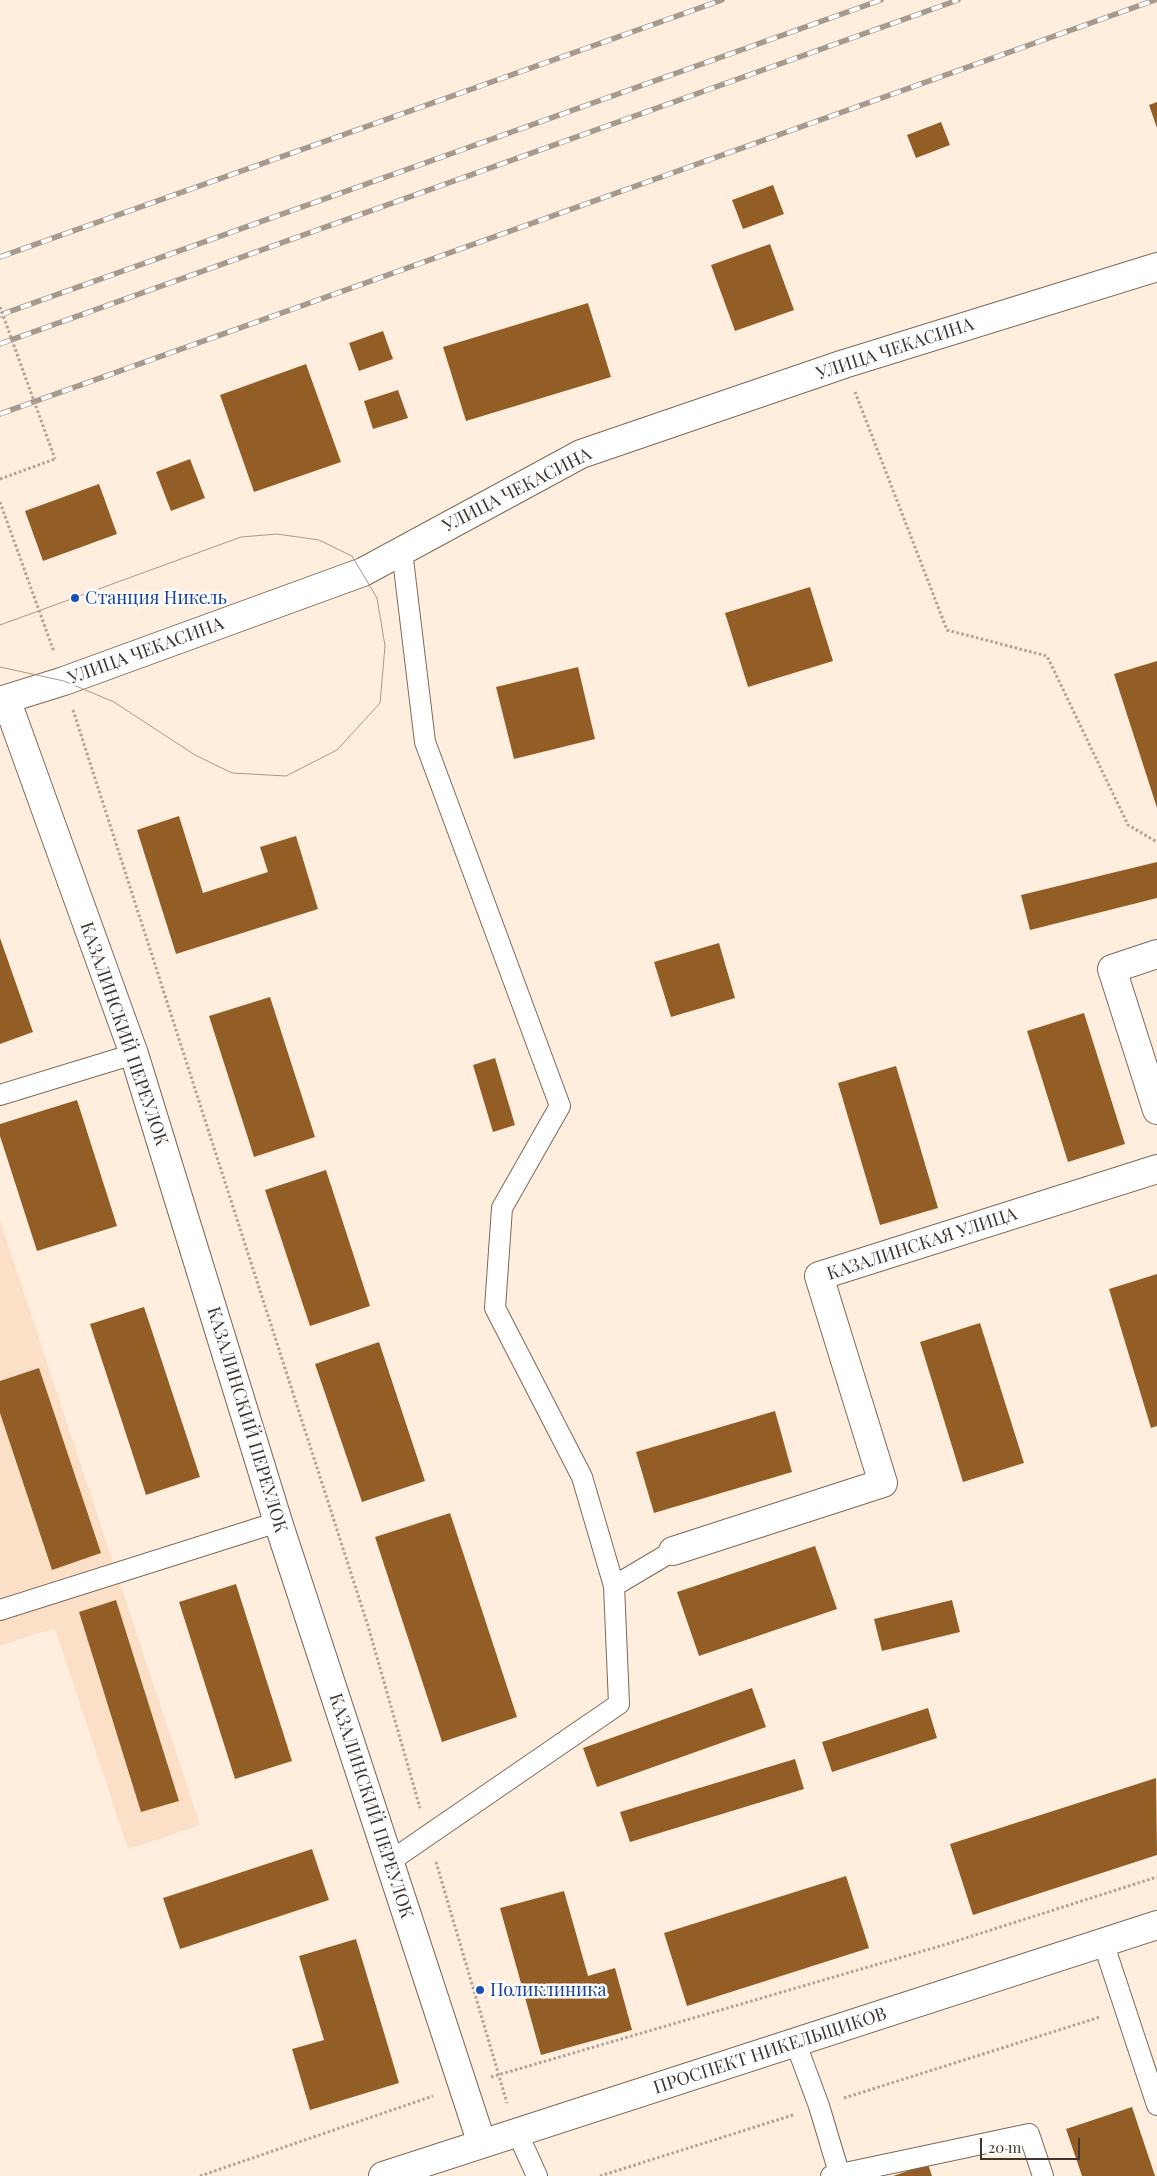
<!DOCTYPE html>
<meta charset="utf-8">
<style>
body{margin:0}
#map{position:relative;width:1157px;height:2176px;overflow:hidden;background:#ffedde;font-family:"Playfair Display",serif}
canvas{display:block}
.scale{position:absolute;left:980px;top:2138px;width:100px;height:22px;box-sizing:border-box;border:2px solid #3e352e;border-top:0;padding-left:6px;font-size:15px;line-height:18px;white-space:nowrap;color:#3e352e;-webkit-text-stroke:4px #fefefe;paint-order:stroke}
</style>
<div id="map">
<canvas width="1157" height="2176"></canvas>
<div class="scale">20 m</div>
</div>
<script>
const c = document.querySelector('canvas').getContext('2d');
c.lineJoin = 'round';
function paint(path, color) { c.fillStyle = color; c.fill(path, 'evenodd'); }
const shape = rows => new Path2D(rows.map(r => 'M' + r).join(''));
function strokePath(path, color, width, dash) { c.strokeStyle = color; c.lineWidth = width; c.lineCap = dash ? 'butt' : 'round'; c.setLineDash(dash || []); c.stroke(path); }
function label(font, color, halo, rows, align = 'center') {
  c.font = font + ' "Playfair Display",serif'; c.lineWidth = 5; c.setLineDash([]); c.textBaseline = 'middle'; c.strokeStyle = halo; c.fillStyle = color; for (const [text, x, y, turn = 0] of rows) {
    c.save(); c.translate(x, y); c.rotate((+turn || 0) * Math.PI / 180); c.textAlign = isNaN(turn) ? turn : align; if (halo) c.strokeText(text, 0, 0); c.fillText(text, 0, 0); c.restore();
  }
}
paint(shape([
 [0,1220,200,1825,128,1849,55,1628,0,1646]
]), '#fbdfc7');
paint(shape([
 [1157,102,1157,128,1149,105],
 [941,122,950,145,916,158,907,135],
 [773,185,784,214,743,229,732,200],
 [770,244,794,310,735,331,711,265],
 [588,303,611,377,466,421,443,347],
 [383,331,393,359,359,371,349,343],
 [306,364,341,462,254,492,220,395],
 [398,390,408,418,373,429,364,401],
 [190,459,205,498,171,511,156,472],
 [99,484,117,534,43,561,25,511],
 [810,587,833,661,748,687,725,613],
 [1157,661,1157,808,1114,674],
 [578,667,595,739,514,759,496,687],
 [179,816,203,893,268,872,260,847,296,836,318,909,176,954,137,830],
 [1157,862,1157,898,1030,930,1021,895],
 [0,938,33,1032,0,1044],
 [719,943,735,998,671,1017,654,962],
 [270,997,315,1137,254,1157,209,1016],
 [1084,1013,1125,1144,1068,1162,1027,1031],
 [495,1058,515,1125,493,1132,473,1065],
 [896,1066,938,1208,880,1225,838,1083],
 [77,1100,117,1226,37,1251,0,1136,0,1124],
 [326,1170,370,1306,310,1326,265,1190],
 [1157,1274,1157,1426,1151,1428,1109,1289],
 [144,1307,200,1477,146,1495,90,1324],
 [980,1323,1024,1463,963,1482,920,1342],
 [379,1342,425,1481,362,1502,315,1364],
 [39,1368,101,1553,52,1570,0,1413,0,1381],
 [775,1411,792,1472,654,1513,636,1452],
 [450,1513,517,1717,442,1742,375,1537],
 [815,1546,837,1609,699,1656,677,1592],
 [236,1584,292,1761,235,1779,179,1602],
 [116,1600,179,1801,141,1812,79,1612],
 [952,1600,960,1632,882,1651,874,1619],
 [752,1688,766,1727,597,1787,583,1748],
 [928,1708,937,1738,832,1772,822,1742],
 [795,1759,804,1789,630,1842,620,1812],
 [1156,1778,1157,1855,973,1915,950,1844],
 [312,1849,329,1900,180,1949,163,1898],
 [846,1876,869,1948,687,2006,664,1933],
 [564,1891,588,1976,615,1968,632,2030,541,2055,500,1908],
 [356,1939,399,2083,310,2110,292,2049,324,2040,299,1956],
 [1132,2107,1155,2176,1082,2176,1066,2129],
 [928,2164,932,2176,893,2176]
]), '#935e26');
const lane = shape([
 [402,551,425,742,560,1106,502,1208,495,1308,582,1477,614,1586],
 [0,1095,134,1054],
 [0,1610,278,1522],
 [389,1862,619,1704,614,1586,673,1551],
 [1103,1942,1157,2105],
 [796,2044,819,2106,840,2176],
 [517,2132,537,2176],
 [831,2176,1029,2134,1043,2176]
]);
const street = shape([
 [6,699,134,1054,278,1522,482,2144],
 [0,701,64,681,363,572,581,454,844,364,1157,267],
 [1157,954,1112,969,1157,1110],
 [673,1551,883,1483,819,1276,1157,1169],
 [383,2176,1157,1925]
]);
strokePath(lane, '#7c6959', 22);
strokePath(street, '#7c6959', 30);
strokePath(shape([
 [855,392,947,630,1047,656,1128,825,1157,842],
 [0,479,55,459],
 [0,502,54,652],
 [73,710,368,1626,420,1808],
 [436,1862,507,2103],
 [491,2077,947,1944,1157,1877],
 [844,2098,1100,2017],
 [200,2176,433,2096],
 [600,2176,793,2115]
]), '#b0a296', 3, [2.5, 2.5]);
strokePath(lane, '#fff', 20);
strokePath(street, '#fff', 28);
strokePath(shape([
 [0,625,241,537,277,534,319,540,352,556,377,598,385,646,380,703,337,750,286,776,232,773,195,755,114,702,64,681,0,667]
]), '#a6998d', 1);
const rail = shape([
 [0,257,722,0],
 [0,315,881,0],
 [0,344,958,0],
 [0,414,1155,0]
]);
strokePath(rail, '#a6998d', 5.5);
strokePath(rail, '#fefefe', 4, [11]);
strokePath(shape([
 [0,307,55,459]
]), '#b0a296', 3, [2.5, 2.5]);
for (const [x, y, r, color] of [
 [75,598,5,"#1a4fb4"],
 [480,1990,5,"#1a4fb4"]
]) { const dot = new Path2D(); dot.arc(x, y, r, 0, 2 * Math.PI); c.fillStyle = color; c.fill(dot); strokePath(dot, '#fefefe', 2); }
label('18px', '#3e352e', '#fefefe', [
 ["УЛИЦА ЧЕКАСИНА",895,349,-18],
 ["УЛИЦА ЧЕКАСИНА",517,490,-27],
 ["УЛИЦА ЧЕКАСИНА",146,651,-20],
 ["КАЗАЛИНСКИЙ ПЕРЕУЛОК",124,1034,71],
 ["КАЗАЛИНСКАЯ УЛИЦА",922,1244,-18],
 ["КАЗАЛИНСКИЙ ПЕРЕУЛОК",247,1420,73],
 ["КАЗАЛИНСКИЙ ПЕРЕУЛОК",371,1806,72],
 ["ПРОСПЕКТ НИКЕЛЬЩИКОВ",770,2051,-18]
]);
label('18px', '#164399', '#fefefe', [
 ["Станция Никель",85,598],
 ["Поликлиника",490,1990]
], 'left');
</script>
